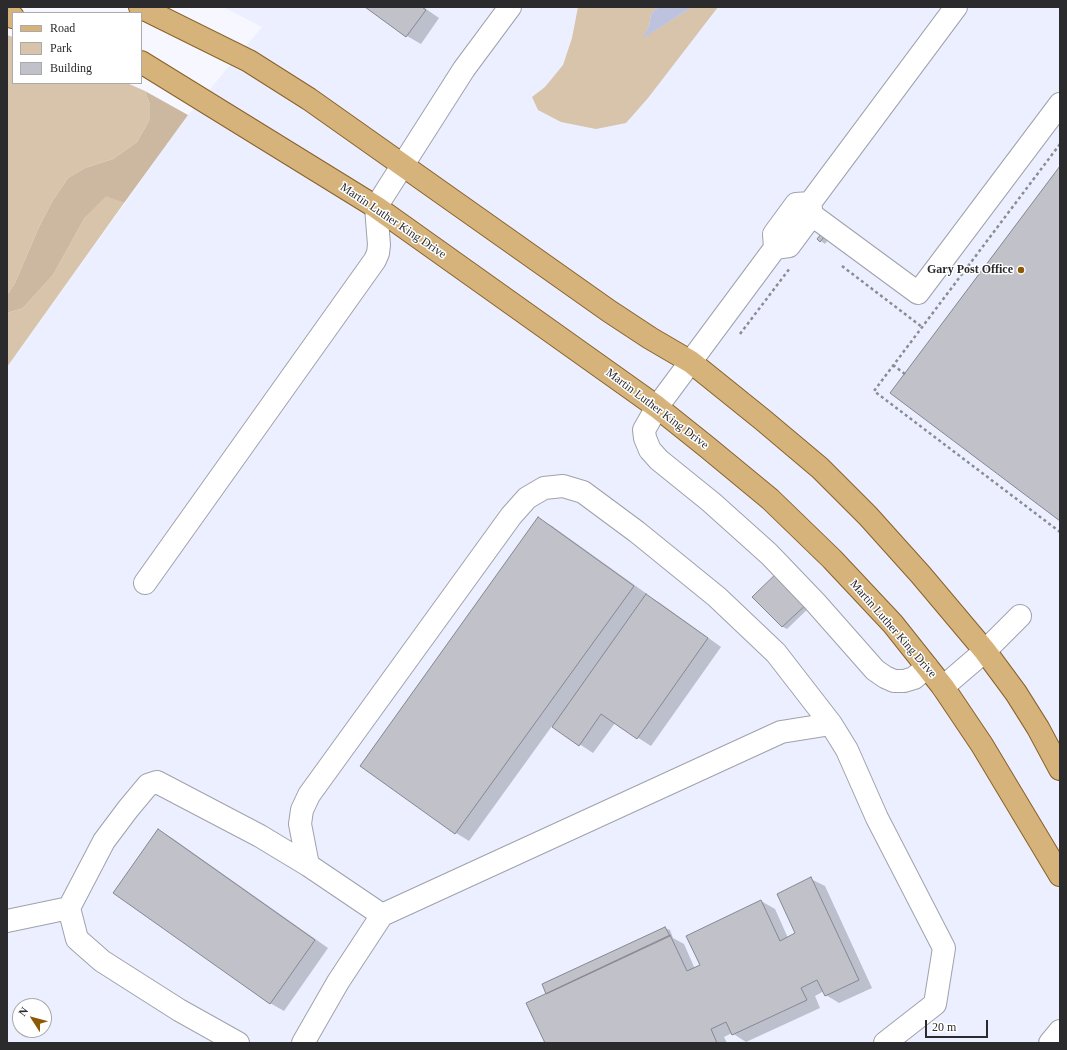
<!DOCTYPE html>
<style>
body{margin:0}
#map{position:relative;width:1067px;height:1050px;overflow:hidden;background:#f7f8ff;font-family:"Times New Roman",serif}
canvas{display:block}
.frame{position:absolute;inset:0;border:8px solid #2b2b2e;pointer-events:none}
.legend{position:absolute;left:12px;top:12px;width:130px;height:72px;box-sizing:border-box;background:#fff;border:1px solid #aaaaab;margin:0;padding:5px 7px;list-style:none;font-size:12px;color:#2b2b2e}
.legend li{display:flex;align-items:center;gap:8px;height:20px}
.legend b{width:20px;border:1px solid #aaaaab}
.north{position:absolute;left:12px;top:998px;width:40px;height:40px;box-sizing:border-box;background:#fff;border:1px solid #aaaaab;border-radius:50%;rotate:306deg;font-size:11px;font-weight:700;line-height:16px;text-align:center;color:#2b2b2e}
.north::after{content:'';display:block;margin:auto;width:14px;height:18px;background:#8b5a03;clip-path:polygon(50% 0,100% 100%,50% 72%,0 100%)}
.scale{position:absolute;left:925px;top:1020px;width:63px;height:18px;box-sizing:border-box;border:2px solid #2b2b2e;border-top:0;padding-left:5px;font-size:12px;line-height:14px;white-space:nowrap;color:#2b2b2e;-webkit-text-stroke:3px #fff;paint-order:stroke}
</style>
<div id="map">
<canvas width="1067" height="1050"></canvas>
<div class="frame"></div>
<ul class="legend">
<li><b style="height:5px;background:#d7b37c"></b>Road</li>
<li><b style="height:11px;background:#d8c3ab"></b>Park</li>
<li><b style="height:11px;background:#c0c1c9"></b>Building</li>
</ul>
<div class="north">N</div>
<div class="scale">20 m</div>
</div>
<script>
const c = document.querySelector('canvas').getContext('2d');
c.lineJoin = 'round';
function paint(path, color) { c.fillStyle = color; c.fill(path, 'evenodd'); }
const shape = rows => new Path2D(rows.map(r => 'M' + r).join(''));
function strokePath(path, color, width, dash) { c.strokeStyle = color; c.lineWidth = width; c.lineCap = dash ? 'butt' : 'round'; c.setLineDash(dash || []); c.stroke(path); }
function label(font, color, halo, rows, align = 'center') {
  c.font = font + ' "Times New Roman",serif'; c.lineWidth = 3; c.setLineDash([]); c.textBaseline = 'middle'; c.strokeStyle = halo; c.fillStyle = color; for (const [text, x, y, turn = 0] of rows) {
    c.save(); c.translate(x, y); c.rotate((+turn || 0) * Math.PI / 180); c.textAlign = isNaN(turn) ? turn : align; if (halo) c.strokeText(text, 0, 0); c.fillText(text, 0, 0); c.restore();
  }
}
paint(shape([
 [223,7,1060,7,1060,1043,7,1043,7,367,188,115,262,27],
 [20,1006,44,1006,44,1030,20,1030]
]), '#ecefff');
paint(shape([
 [578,7,658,7,651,14,649,26,643,38,692,7,718,7,648,98,626,123,596,129,561,122,538,110,532,97,545,87,563,65,572,38],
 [7,35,13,37,13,83,127,83,145,91,150,105,150,119,137,142,113,159,85,168,68,178,53,200,39,227,15,283,7,295],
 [106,195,124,203,7,367,7,313,23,308,53,275,84,219]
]), '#d8c3ab');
paint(shape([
 [145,91,188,115,124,203,106,196,84,219,53,275,23,308,7,313,7,295,15,283,39,227,53,200,68,178,85,168,113,159,137,142,150,119,150,105]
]), '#ccb8a0');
paint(shape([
 [658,7,692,7,642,39,649,26,651,14]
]), '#bdc2df');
paint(shape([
 [367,7,423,7,439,18,421,44,407,36],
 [821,235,828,240,825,244,818,239],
 [538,518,552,526,647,594,646,595,660,603,721,647,651,746,615,723,593,753,552,726,469,841,456,833,361,765],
 [754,597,813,604,787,629,783,627],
 [158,830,172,838,328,948,284,1011,270,1003],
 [811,879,825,886,872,988,839,1003,826,995,824,991,815,996,820,1008,746,1042,732,1033,724,1037,727,1043,546,1043,547,994,665,928,670,930,673,938,684,944,695,969,701,966,761,901,775,909,788,938,797,934]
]), '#0003');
const building = shape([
 [365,7,422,7,426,10,406,37,365,7],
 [1060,166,1060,521,890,393,1060,166],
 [821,234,824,237,820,242,817,239,821,234],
 [538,517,634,586,455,834,360,766,538,517],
 [780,570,810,601,782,627,752,597,780,570],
 [646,594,708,638,637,739,601,714,579,746,552,727,646,594],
 [158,829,315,940,270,1004,113,893,158,829],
 [811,877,859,980,825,996,817,980,801,988,807,1000,732,1035,726,1022,711,1029,717,1043,545,1043,526,1003,670,935,687,971,700,965,686,936,761,900,780,941,795,933,777,894,811,877],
 [665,927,670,936,546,994,542,984,665,927]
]);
paint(building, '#c0c1c9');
strokePath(building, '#878890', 1);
const minor = shape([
 [956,7,810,203,812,215,918,293,1060,104],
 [810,203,796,204,774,234,775,248,657,407,644,430,645,438,650,450,659,460,711,502,769,554,815,602,875,670,885,677,894,681,904,681,914,678,927,667],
 [775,248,789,246,812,215],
 [145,583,375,260,378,253,379,245,376,207,464,69,510,7],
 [943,687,985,651,1020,616],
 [382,915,308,865,300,824,302,810,309,795,322,777,511,516,527,498,544,488,563,486,583,492,637,532,717,597,776,653,831,724],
 [7,921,69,908],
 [238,1043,179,1010,102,961,77,939,69,908,104,841,128,809,148,785,157,782,260,836,308,865],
 [303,1043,338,982,382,915,781,732,831,724,847,750,877,818,944,948,935,1004,885,1043],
 [1050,1043,1060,1031]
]);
const major = shape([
 [140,7,249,61,309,99,609,311,650,338,691,362,763,420,820,468,868,516,921,575,985,651,1016,693,1038,728,1060,769],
 [7,15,13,17],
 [141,62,376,207,657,407,707,447,770,499,832,559,893,624,943,687,982,745,1060,875]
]);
strokePath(minor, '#a0a2aa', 24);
strokePath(major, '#896228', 24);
strokePath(shape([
 [1060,144,874,391,1060,532],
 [842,266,922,327],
 [740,334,790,268],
 [893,365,905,374]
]), '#8b8c91', 2.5, [3, 3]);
strokePath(minor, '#fff', 22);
strokePath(major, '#d7b37c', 22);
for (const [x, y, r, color] of [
 [1021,270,4,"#8b5a03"]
]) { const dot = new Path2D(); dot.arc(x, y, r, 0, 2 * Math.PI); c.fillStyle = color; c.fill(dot); strokePath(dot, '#fff', 1.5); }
label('12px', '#2b2b2e', '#fff', [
 ["Martin Luther King Drive",393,221,34],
 ["Martin Luther King Drive",657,409,37],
 ["Martin Luther King Drive",893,629,49]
]);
label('bold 12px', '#2b2b2e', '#fff', [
 ["Gary Post Office",1013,270]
], 'right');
</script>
